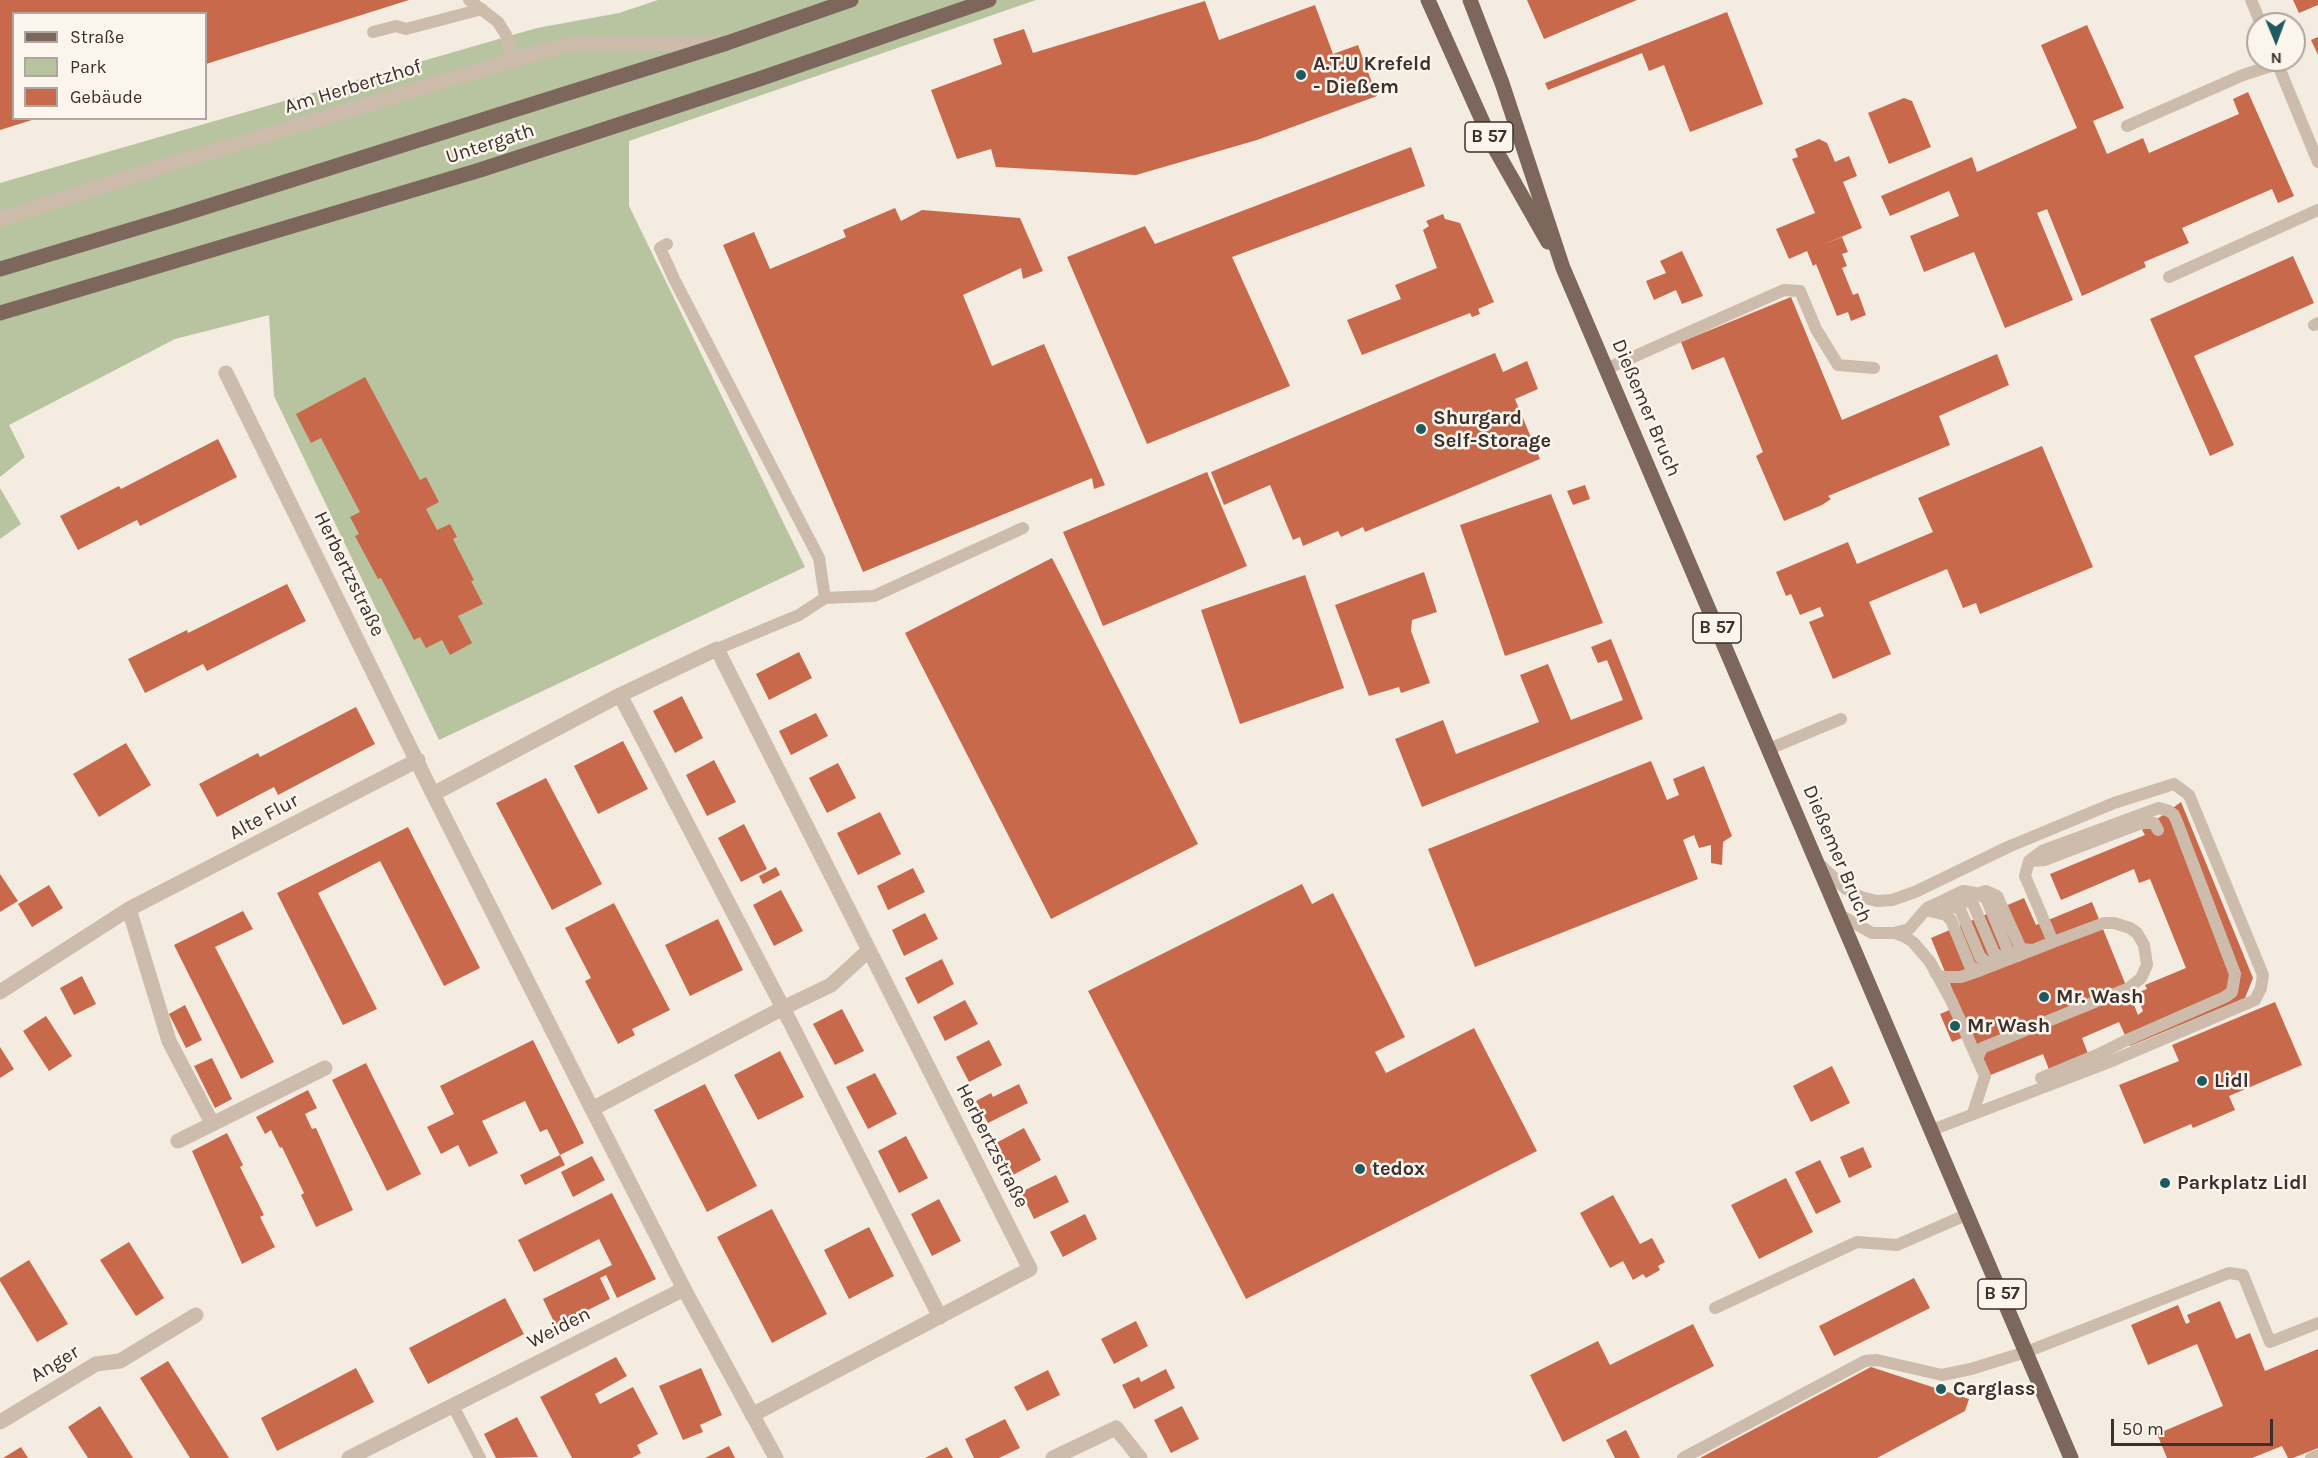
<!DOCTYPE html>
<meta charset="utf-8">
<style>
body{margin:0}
#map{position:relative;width:2318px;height:1458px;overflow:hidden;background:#f4ebe1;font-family:Karla,sans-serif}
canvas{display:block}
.legend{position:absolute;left:12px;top:12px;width:195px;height:108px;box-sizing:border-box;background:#fbf5ee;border:2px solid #aea6a0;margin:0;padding:8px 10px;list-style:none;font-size:18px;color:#3b302b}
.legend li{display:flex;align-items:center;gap:12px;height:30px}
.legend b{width:30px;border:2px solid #aea6a0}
.north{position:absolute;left:2246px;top:12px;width:60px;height:60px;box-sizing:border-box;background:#fbf5ee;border:2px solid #aea6a0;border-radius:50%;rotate:179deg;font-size:16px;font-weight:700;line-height:24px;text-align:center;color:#3b302b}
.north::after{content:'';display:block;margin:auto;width:21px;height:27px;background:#1f5a5e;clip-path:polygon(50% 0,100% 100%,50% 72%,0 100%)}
.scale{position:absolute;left:2111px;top:1419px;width:162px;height:27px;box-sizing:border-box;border:3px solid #3b302b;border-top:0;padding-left:8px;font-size:18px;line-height:21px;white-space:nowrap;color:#3b302b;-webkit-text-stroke:4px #fbf5ee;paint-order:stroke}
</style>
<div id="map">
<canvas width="2318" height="1458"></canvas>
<ul class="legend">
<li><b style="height:8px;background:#7d675c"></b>Straße</li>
<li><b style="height:16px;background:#b8c4a0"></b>Park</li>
<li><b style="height:16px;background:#c8694b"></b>Gebäude</li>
</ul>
<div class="north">N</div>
<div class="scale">50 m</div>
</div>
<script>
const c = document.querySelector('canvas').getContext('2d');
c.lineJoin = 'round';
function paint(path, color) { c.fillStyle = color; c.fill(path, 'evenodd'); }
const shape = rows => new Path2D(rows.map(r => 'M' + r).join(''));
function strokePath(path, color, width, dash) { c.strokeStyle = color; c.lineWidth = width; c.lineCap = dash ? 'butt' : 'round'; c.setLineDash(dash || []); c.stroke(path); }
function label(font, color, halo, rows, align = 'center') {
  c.font = font + ' Karla,sans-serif'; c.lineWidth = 5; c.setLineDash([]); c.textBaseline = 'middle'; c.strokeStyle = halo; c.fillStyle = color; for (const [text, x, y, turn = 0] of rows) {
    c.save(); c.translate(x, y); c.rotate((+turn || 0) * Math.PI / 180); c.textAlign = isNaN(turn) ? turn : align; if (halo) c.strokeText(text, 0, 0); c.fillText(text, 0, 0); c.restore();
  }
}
paint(shape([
 [658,0,1036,0,629,141,629,206,805,567,439,740,274,396,269,315,175,339,9,425,25,457,0,477,0,183,537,28,619,13],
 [0,488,21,524,0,539]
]), '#b8c4a0');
paint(shape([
 [0,0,409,0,206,64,206,14,14,14,14,118,35,119,0,130],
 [1527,0,1637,0,1544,39],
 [2293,0,2318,0,2318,5,2299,13],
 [1205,1,1219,40,1315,5,1333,54,1358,45,1377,96,1257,140,1136,175,996,167,991,149,957,159,931,90,1002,64,993,39,1024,29,1033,53],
 [1727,12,1763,104,1690,132,1664,65,1649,71,1642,53,1548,90,1545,83],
 [2087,25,2124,108,2093,121,2107,154,2143,138,2149,153,2239,114,2233,99,2248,92,2294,196,2278,203,2272,189,2182,228,2189,243,2144,262,2146,267,2082,296,2047,209,2037,213,2073,300,2005,328,1974,252,1924,272,1910,236,1959,216,1949,191,1890,216,1881,196,1972,157,1977,172,2077,128,2041,45],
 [2318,37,2318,55,2311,40],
 [1904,98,1912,101,1931,147,1889,164,1868,113],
 [1819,139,1827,143,1835,162,1849,156,1857,176,1843,182,1862,228,1820,246,1842,237,1848,252,1842,254,1847,266,1842,268,1853,295,1858,293,1866,315,1851,321,1848,312,1837,316,1816,264,1813,266,1807,251,1789,259,1776,229,1815,213,1792,159,1798,157,1795,149],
 [1411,147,1425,186,1232,257,1290,386,1147,444,1067,257,1145,226,1155,244],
 [895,208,901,221,922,210,1020,218,1043,271,1023,279,1021,268,963,295,992,366,1044,344,1105,485,1094,489,1092,478,863,572,723,245,754,232,770,269,846,237,843,230],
 [1443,214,1445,219,1460,223,1494,302,1478,309,1480,314,1472,317,1470,313,1362,355,1347,320,1401,299,1395,285,1437,268,1423,230,1429,226,1426,221],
 [1682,251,1703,296,1682,304,1676,290,1654,300,1646,281,1666,273,1660,261],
 [2293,256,2314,303,2194,356,2234,445,2210,456,2150,319],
 [1791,297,1842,420,1997,354,2009,385,1939,416,1950,445,1828,496,1831,499,1822,505,1784,521,1756,456,1763,452,1724,357,1692,370,1681,342],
 [1495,353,1503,372,1527,361,1538,389,1515,399,1540,459,1365,532,1363,527,1341,537,1338,531,1303,546,1300,537,1293,540,1270,485,1224,505,1211,472],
 [365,377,420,480,426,477,439,502,426,509,437,530,450,524,457,537,453,539,474,580,471,581,483,604,458,616,472,643,450,655,442,640,426,648,420,637,414,640,381,578,378,579,355,536,359,534,350,517,360,512,321,438,311,443,296,414],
 [218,439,237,477,140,526,137,520,78,550,60,516,119,486,121,489],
 [2042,446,2093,567,1980,614,1976,603,1963,608,1947,569,1869,602,1891,654,1833,679,1809,622,1824,616,1820,607,1800,615,1791,594,1786,596,1776,572,1848,542,1857,564,1933,532,1918,498],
 [1207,472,1247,566,1103,626,1063,532],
 [1585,485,1590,499,1573,505,1567,491],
 [1551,494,1603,623,1505,656,1460,525],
 [1052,558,1198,844,1051,919,905,633],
 [1424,572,1437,612,1412,620,1411,631,1430,683,1401,693,1399,687,1369,696,1335,605],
 [1305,575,1344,688,1240,724,1201,610],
 [287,584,306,621,207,671,203,664,145,693,128,659,187,630,188,633],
 [1611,639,1643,719,1422,807,1395,739,1443,720,1456,754,1539,722,1520,675,1548,664,1571,720,1623,700,1607,660,1598,663,1591,647],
 [799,652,812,678,769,700,756,674],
 [682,696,703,738,675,753,653,711],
 [356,707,375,744,278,795,274,787,217,817,199,784,258,753,260,757],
 [816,713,828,736,791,755,779,731],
 [623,741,648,789,598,814,574,766],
 [126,743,151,785,99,817,73,774],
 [714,760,736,802,707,816,686,775],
 [1651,761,1667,800,1679,795,1673,779,1704,766,1732,836,1723,842,1722,865,1711,863,1711,845,1699,848,1694,835,1683,840,1698,879,1475,967,1428,849],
 [838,763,856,798,827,813,809,778],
 [546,778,602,884,552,910,496,803],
 [2181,802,2253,978,2245,998,2130,1046,2119,1022,2082,1038,2092,1064,2053,1080,2043,1054,1988,1076,1971,1034,1952,1042,1940,1014,1959,1006,1931,938,2024,898,2036,925,2092,902,2138,1015,2143,1011,2136,993,2147,989,2145,985,2186,968,2150,879,2139,883,2134,869,2061,900,2050,874,2145,835,2142,830],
 [880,812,901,854,858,875,837,833],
 [744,824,767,869,741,882,718,838],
 [408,827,480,968,444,986,380,861,318,893,377,1009,343,1025,277,893],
 [776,867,780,875,763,884,759,876],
 [913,868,925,892,888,910,877,886],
 [0,874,18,901,0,912],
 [1302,884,1312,904,1333,893,1405,1037,1375,1052,1386,1073,1474,1028,1537,1151,1246,1299,1088,991],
 [49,885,63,908,32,927,18,904],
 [781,890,803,931,774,946,753,905],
 [614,903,670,1010,632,1029,635,1035,618,1044,585,981,591,978,565,928],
 [243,911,253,929,215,947,274,1062,241,1079,174,945],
 [925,913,938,939,904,956,892,930],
 [718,919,743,970,690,996,665,945],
 [942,959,954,984,918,1004,905,978],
 [82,976,96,1004,74,1015,60,988],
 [965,1000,978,1024,945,1041,933,1017],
 [2275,1002,2302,1065,2229,1096,2235,1110,2193,1128,2191,1124,2144,1144,2119,1085,2179,1061,2172,1045],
 [185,1005,202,1040,186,1048,169,1014],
 [842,1009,864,1051,835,1065,813,1024],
 [46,1016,72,1056,49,1071,23,1031],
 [533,1040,584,1143,560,1155,565,1165,525,1185,520,1175,560,1155,547,1129,540,1132,525,1101,482,1121,498,1153,469,1167,458,1145,441,1154,427,1127,454,1114,440,1086],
 [989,1040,1002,1065,969,1082,956,1057],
 [0,1047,14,1069,0,1078],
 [780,1051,804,1097,758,1120,734,1075],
 [212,1058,232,1099,215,1108,194,1066],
 [366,1063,421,1174,387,1191,332,1080],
 [1832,1066,1850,1103,1811,1122,1793,1086],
 [875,1073,897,1114,868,1129,846,1087],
 [705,1084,757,1186,707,1212,654,1110],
 [1019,1084,1028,1103,988,1123,976,1101,991,1093,993,1097],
 [308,1090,317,1108,305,1114,312,1129,316,1128,353,1210,316,1227,301,1195,304,1193,282,1147,280,1148,271,1130,265,1134,256,1117],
 [1024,1128,1041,1160,1013,1175,996,1143],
 [227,1133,243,1165,240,1167,264,1215,260,1217,275,1247,242,1264,192,1151],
 [906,1136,928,1178,899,1193,878,1151],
 [1863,1147,1872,1167,1849,1178,1840,1157],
 [592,1156,605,1180,573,1197,561,1172],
 [1820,1160,1841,1202,1816,1214,1795,1172],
 [1056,1175,1069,1202,1034,1219,1021,1192],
 [1786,1178,1813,1232,1759,1259,1731,1205],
 [612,1193,656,1279,617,1298,606,1275,600,1278,610,1299,556,1326,543,1299,612,1265,599,1239,534,1272,518,1240],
 [1613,1195,1640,1244,1652,1238,1665,1262,1658,1266,1660,1270,1646,1278,1643,1274,1633,1280,1623,1261,1610,1268,1580,1213],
 [939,1199,961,1241,932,1256,911,1214],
 [772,1209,827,1314,772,1343,717,1237],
 [1085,1214,1097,1239,1063,1257,1050,1232],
 [869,1227,894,1276,849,1299,824,1250],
 [129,1242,164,1298,136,1316,100,1260],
 [29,1260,68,1324,37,1342,0,1281,0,1278],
 [1914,1278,1930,1308,1834,1356,1819,1326],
 [505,1298,524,1334,428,1384,409,1348],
 [2220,1301,2236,1339,2250,1333,2265,1371,2318,1349,2318,1448,2293,1458,2288,1458,2282,1446,2252,1458,2167,1458,2157,1434,2223,1406,2197,1344,2148,1365,2131,1325,2178,1305,2186,1324,2190,1322,2187,1315],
 [1136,1321,1148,1346,1114,1364,1101,1339],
 [1693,1324,1714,1366,1563,1442,1530,1375,1598,1341,1610,1365],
 [616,1357,627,1376,595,1394,600,1404,633,1387,658,1434,637,1445,641,1453,632,1458,572,1458,540,1397],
 [168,1361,229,1458,190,1458,140,1378],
 [1871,1367,1969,1399,1965,1411,1877,1458,1700,1458],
 [356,1368,374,1402,277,1451,261,1418],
 [701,1368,722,1415,700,1425,703,1432,683,1440,659,1386],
 [1166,1369,1175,1388,1134,1409,1122,1385,1139,1377,1141,1382],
 [1048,1370,1060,1395,1027,1411,1014,1387],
 [100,1406,133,1458,88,1458,68,1427],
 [1182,1406,1199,1439,1171,1453,1154,1420],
 [517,1417,538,1457,496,1458,484,1434],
 [1005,1419,1020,1448,999,1458,974,1458,965,1439],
 [1626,1430,1640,1458,1615,1458,1606,1440],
 [729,1446,735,1458,705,1458],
 [21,1447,28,1458,3,1458],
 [947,1447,953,1458,925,1458]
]), '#c8694b');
strokePath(shape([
 [469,0,498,22,506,35,514,60],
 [2251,0,2261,24],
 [373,32,396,26,406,29,482,9],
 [2276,60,2318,162],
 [2127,126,2243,75,2277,64],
 [667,244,660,248,674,279,819,558,825,598,799,615,717,649],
 [2169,277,2318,210],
 [2314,325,2318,323],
 [1606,369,1784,290,1800,291,1816,329,1838,365,1874,368],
 [825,598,874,596,1023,528],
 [1769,749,1841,719],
 [2030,861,2045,860,2142,823,2154,823,2158,830],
 [1818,863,1846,889,1861,897,1877,901,1892,900,1915,892,2008,847,2114,803,2174,784,2189,795,2263,975,2261,988,2255,1000,2107,1063,1932,1130],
 [1980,893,1986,891,1997,896,2021,949,2033,950,2053,942],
 [1951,898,1964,899,1973,904,1994,953,2005,960],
 [1942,903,1960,909,1980,957,1991,966],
 [1925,910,1946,915,1951,920,1970,966,1975,969,1981,970,2033,950],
 [1840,915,1872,933,1895,933,1905,937,1913,942,1930,962,1951,1000,1985,1076,1973,1113],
 [1894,933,1909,929,1927,908,1938,903,1963,891,1975,893,1986,898,2008,951,2018,956],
 [1936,974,1943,977,1961,977,1981,970],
 [1977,1059,1982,1048,2129,988,2141,978,2147,965,2144,945,2137,933,2130,928,2114,923,2104,923,2053,942,2025,876,2029,861,2042,851,2159,808,2169,811,2174,815,2177,822,2235,974,2232,992,2225,997,2127,1040,2099,1054,2041,1078],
 [1715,1308,1857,1242,1897,1245,1968,1214],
 [453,1406,480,1458],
 [1683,1458,1865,1361,1877,1360,1942,1375,1971,1369,2026,1352,2229,1273,2243,1275,2270,1342,2318,1323],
 [2311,1458,2318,1455]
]), '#cdbbac', 12);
strokePath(shape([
 [0,219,161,167,547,50,581,43,721,43],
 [226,373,433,794,592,1109,684,1289,776,1458],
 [620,695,783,1008,940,1317],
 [433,794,620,695,717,649,1030,1269,752,1415],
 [129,909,169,1041,212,1123],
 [0,992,129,909,418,760],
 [592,1109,783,1008,831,985,868,951],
 [178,1141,325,1068],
 [0,1422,96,1364,120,1361,196,1315],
 [349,1458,684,1289],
 [1053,1458,1116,1428,1140,1458]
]), '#cdbbac', 15);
strokePath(shape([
 [1428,0,1494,147,1548,242],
 [1470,0,1502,83,1563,268,2071,1458],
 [0,269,177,216,727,43,851,0],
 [0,313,480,170,762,78,989,0]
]), '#7d675c', 15);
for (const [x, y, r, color] of [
 [1301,75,6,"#1f5a5e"],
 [1421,429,6,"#1f5a5e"],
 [2044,997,6,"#1f5a5e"],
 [1955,1026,6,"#1f5a5e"],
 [2202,1081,6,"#1f5a5e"],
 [1360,1169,6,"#1f5a5e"],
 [2165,1183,6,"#1f5a5e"],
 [1941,1389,6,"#1f5a5e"]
]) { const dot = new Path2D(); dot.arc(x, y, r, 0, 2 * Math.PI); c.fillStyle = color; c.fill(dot); strokePath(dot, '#fbf5ee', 2); }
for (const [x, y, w] of [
 [1489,137,48],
 [1717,628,48],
 [2002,1294,48]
]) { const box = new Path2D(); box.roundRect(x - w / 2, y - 15, w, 30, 4.5); c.fillStyle = '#fbf5ee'; c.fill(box); strokePath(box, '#3b302b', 1.5); }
label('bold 18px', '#3b302b', null, [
 ["B 57",1489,137],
 ["B 57",1717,628],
 ["B 57",2002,1294]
]);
label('bold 20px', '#3b302b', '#fbf5ee', [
 ["A.T.U Krefeld",1313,64],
 ["- Dießem",1313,87],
 ["Shurgard",1433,418],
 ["Self-Storage",1433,441],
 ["Mr. Wash",2056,997],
 ["Mr Wash",1967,1026],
 ["Lidl",2214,1081],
 ["tedox",1372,1169],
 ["Parkplatz Lidl",2177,1183],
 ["Carglass",1953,1389]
], 'left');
label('20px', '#3b302b', '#fbf5ee', [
 ["Am Herbertzhof",353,87,-17],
 ["Untergath",490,144,-18],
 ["Dießemer Bruch",1646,408,67],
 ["Herbertzstraße",349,574,64],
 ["Alte Flur",264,817,-28],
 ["Dießemer Bruch",1837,854,67],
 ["Herbertzstraße",992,1146,63],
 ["Weiden",559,1328,-27],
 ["Anger",55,1364,-31]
]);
</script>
